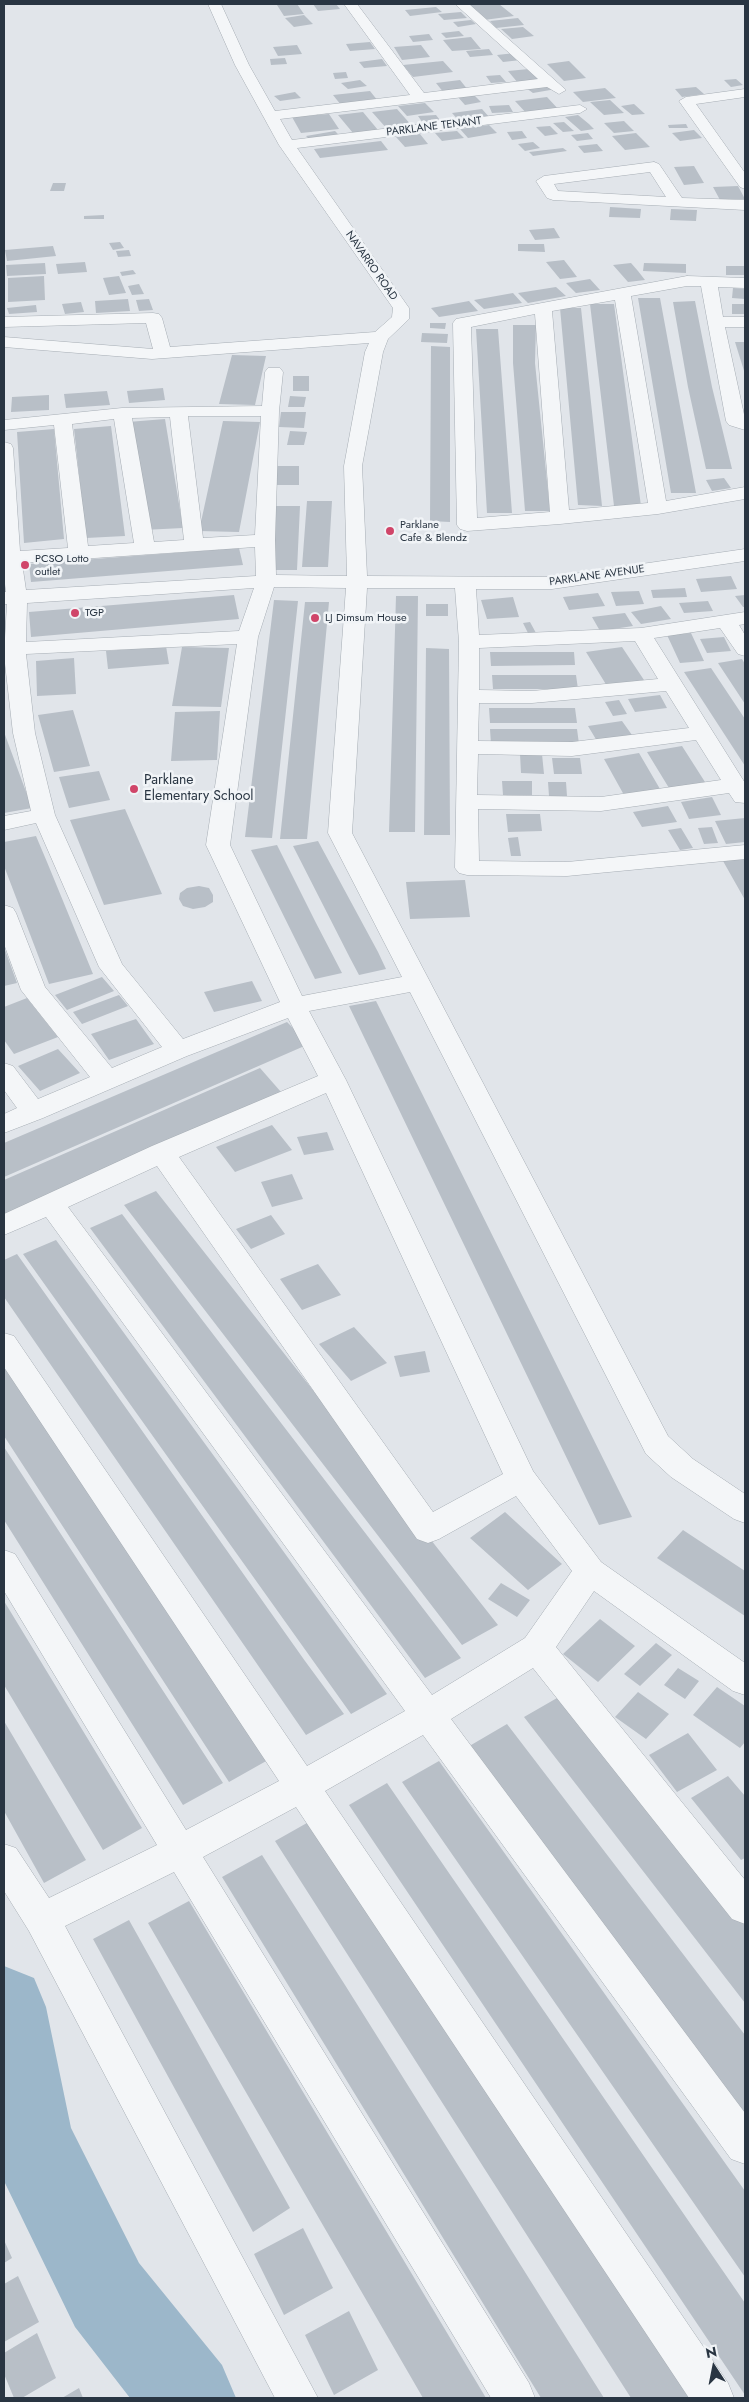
<!DOCTYPE html>
<style>
body{margin:0}
#map{position:relative;width:749px;height:2402px;overflow:hidden;background:#e1e5ea;font-family:Jost,sans-serif}
canvas{display:block}
.frame{position:absolute;inset:0;border:5px solid #293542;pointer-events:none}
.north{position:absolute;left:689px;top:2342px;width:50px;height:50px;-webkit-text-stroke:4px #f1f4f7;paint-order:stroke;rotate:349deg;font-size:14px;font-weight:700;line-height:20px;text-align:center;color:#293542}
.north::after{content:'';display:block;margin:auto;width:18px;height:22px;background:#293542;clip-path:polygon(50% 0,100% 100%,50% 72%,0 100%)}
</style>
<div id="map">
<canvas width="749" height="2402"></canvas>
<div class="frame"></div>
<div class="north">N</div>
</div>
<script>
const c = document.querySelector('canvas').getContext('2d');
c.lineJoin = 'round';
const shape = rows => new Path2D(rows.map(r => 'M' + r).join(''));
function paint(path, color) { c.fillStyle = color; c.fill(path, 'evenodd'); }
function strokePath(path, color, width, dash) { c.strokeStyle = color; c.lineWidth = width; c.lineCap = dash ? 'butt' : 'round'; c.setLineDash(dash || []); c.stroke(path); }
function label(font, color, halo, rows, align = 'center') {
  c.font = font + ' Jost,sans-serif'; c.lineWidth = 5; c.setLineDash([]); c.textBaseline = 'middle'; c.strokeStyle = halo; c.fillStyle = color; for (const [text, x, y, turn = 0] of rows) {
    c.save(); c.translate(x, y); c.rotate((+turn || 0) * Math.PI / 180); c.textAlign = isNaN(turn) ? turn : align; if (halo) c.strokeText(text, 0, 0); c.fillText(text, 0, 0); c.restore();
  }
}
paint(shape([
 [4,1966,34,1978,46,2007,71,2128,139,2263,222,2365,236,2398,130,2398,75,2327,4,2181,4,1966]
]), '#9cb7ca');
paint(shape([
 [290,4,297,4,304,14,284,16,277,5],
 [313,4,336,4,340,9,318,11],
 [464,4,499,4,514,16,484,20],
 [436,7,442,12,410,16,405,10],
 [461,12,467,18,444,20,438,14],
 [304,15,313,24,294,27,285,18],
 [518,18,524,25,496,28,490,21],
 [471,20,476,24,458,27,453,22],
 [523,27,534,36,512,39,501,29],
 [459,31,464,36,446,38,441,33],
 [429,34,433,40,413,42,409,36],
 [471,37,481,49,452,51,443,40],
 [370,42,375,49,350,51,346,44],
 [297,45,302,54,278,56,273,47],
 [421,45,430,57,402,60,394,47],
 [489,49,493,55,470,57,466,51],
 [515,53,521,60,503,62,497,55],
 [285,58,287,64,271,65,270,59],
 [382,59,387,66,364,68,359,62],
 [443,61,453,72,413,77,403,65],
 [569,61,586,78,564,81,547,64],
 [529,69,540,80,518,83,508,71],
 [346,72,348,78,335,79,333,73],
 [500,75,506,82,491,83,486,76],
 [736,79,743,85,731,87,724,80],
 [360,80,367,86,348,89,341,83],
 [460,80,468,90,444,93,436,83],
 [548,84,556,89,533,93,526,88],
 [696,87,704,94,682,97,675,89],
 [605,88,616,98,583,102,573,92],
 [370,91,378,101,341,105,333,95],
 [295,92,301,98,280,101,274,96],
 [473,94,481,102,465,105,457,96],
 [547,97,560,111,528,115,515,101],
 [610,100,624,113,604,115,590,102],
 [425,103,434,112,407,116,398,106],
 [634,104,645,114,632,115,621,106],
 [509,105,513,112,492,113,489,106],
 [397,109,413,127,388,130,372,112],
 [482,109,490,118,460,122,452,113],
 [363,112,378,130,353,133,338,115],
 [329,114,339,129,301,133,292,117],
 [436,115,443,124,425,126,418,116],
 [578,115,589,124,594,129,581,131,565,117],
 [624,121,634,131,614,133,604,123],
 [564,122,574,131,563,132,553,123],
 [686,124,688,128,669,128,668,125],
 [489,125,497,133,468,138,460,129],
 [550,126,558,134,545,136,536,127],
 [694,130,702,138,680,141,672,133],
 [335,131,341,137,312,142,306,136],
 [457,131,464,138,442,141,435,133],
 [522,131,527,138,512,140,507,132],
 [588,133,593,139,577,141,571,135],
 [636,133,650,147,625,150,612,136],
 [420,134,428,144,405,147,396,137],
 [381,141,388,150,320,158,314,149],
 [533,142,540,148,525,151,518,144],
 [597,144,603,151,584,153,578,146],
 [563,148,567,151,533,156,529,152],
 [694,166,704,183,684,185,674,167],
 [53,183,66,183,64,191,50,191],
 [738,186,745,199,720,200,713,187],
 [610,207,641,209,640,218,609,217],
 [671,209,697,210,696,221,670,220],
 [104,215,104,219,84,219,84,216],
 [554,228,560,238,535,240,529,230],
 [120,242,124,248,113,250,109,243],
 [518,244,544,244,545,252,518,251],
 [53,246,56,256,7,261,5,250],
 [129,250,131,256,118,257,116,251],
 [564,260,571,269,577,277,560,279,546,262],
 [85,262,87,272,58,274,56,264],
 [45,263,46,274,7,276,6,265],
 [631,263,638,271,645,280,628,282,613,265],
 [644,263,686,264,686,273,643,271],
 [726,266,745,266,745,275,726,275],
 [133,270,136,274,122,276,120,272],
 [44,276,45,300,8,302,8,278],
 [119,276,126,293,109,295,103,278],
 [590,279,600,290,576,293,566,283],
 [139,284,144,294,132,295,128,286],
 [556,287,566,296,528,303,518,293],
 [733,288,745,289,745,299,732,298],
 [513,293,522,303,484,309,474,300],
 [638,298,660,298,696,493,671,493],
 [128,299,130,311,96,313,95,301],
 [149,299,153,310,139,311,136,300],
 [469,301,478,311,439,317,431,308],
 [695,301,712,387,732,469,706,469,688,387,673,302],
 [81,302,84,312,65,314,62,304],
 [590,304,614,304,641,506,614,506],
 [732,304,745,304,745,314,732,314],
 [36,305,37,312,9,314,7,308],
 [560,308,581,308,602,506,578,505],
 [430,323,446,323,445,329,430,328],
 [513,325,536,325,535,363,550,511,525,511,513,363],
 [476,329,498,329,512,513,487,513],
 [422,333,448,334,447,343,421,342],
 [735,342,745,342,745,374],
 [431,346,450,347,450,522,430,521],
 [232,355,266,356,255,405,219,404],
 [293,376,309,376,309,391,293,391],
 [163,388,165,400,129,403,127,391],
 [107,391,110,405,66,408,64,394],
 [49,395,49,410,11,412,12,397],
 [290,396,306,397,304,407,288,407],
 [281,412,306,412,304,428,279,427],
 [165,419,183,528,143,530,128,422],
 [223,421,260,422,239,532,199,531],
 [111,426,125,536,86,538,74,429],
 [54,429,64,539,24,543,17,432],
 [290,431,307,432,304,445,287,445],
 [277,466,299,466,299,485,277,485],
 [724,478,731,488,712,491,706,480],
 [307,501,332,501,328,567,302,567],
 [276,506,300,506,297,570,271,570],
 [239,548,243,565,31,582,29,564],
 [731,576,737,589,701,592,696,579],
 [685,588,687,597,653,598,651,590],
 [639,591,644,604,616,606,611,592],
 [598,593,605,606,569,610,563,597],
 [234,595,239,619,31,637,29,612],
 [745,595,745,607,743,607,735,596],
 [396,596,418,596,415,832,389,832],
 [513,597,519,617,487,619,481,600],
 [274,600,298,601,272,838,245,837],
 [708,601,713,611,684,613,679,603],
 [305,602,329,602,307,839,280,839],
 [426,604,448,604,448,616,426,616],
 [661,606,671,619,641,624,631,612],
 [625,613,633,626,600,631,592,617],
 [530,622,536,633,529,635,523,623],
 [691,633,704,661,680,663,667,635],
 [724,637,731,651,707,653,700,639],
 [166,646,169,664,108,669,106,651],
 [182,647,229,648,221,707,172,706],
 [622,647,644,680,607,686,586,652],
 [426,648,449,649,450,835,424,835],
 [490,652,574,652,575,665,491,666],
 [74,658,76,694,37,696,36,661],
 [742,659,745,664,745,704,718,663],
 [711,668,745,719,745,766,684,672],
 [492,675,576,675,578,689,493,689],
 [660,695,667,708,635,712,628,699],
 [619,700,627,714,613,716,605,702],
 [489,708,575,708,577,723,490,723],
 [73,710,90,766,54,772,38,715],
 [220,711,217,760,171,761,175,712],
 [622,721,632,735,597,741,588,726],
 [490,729,577,729,579,744,491,744],
 [4,732,32,808,4,813],
 [682,746,705,782,669,788,647,752],
 [639,753,660,789,624,795,604,759],
 [520,754,542,754,544,774,521,773],
 [552,758,580,758,582,774,554,774],
 [99,771,110,800,69,808,59,777],
 [502,781,532,781,532,795,503,795],
 [548,782,566,782,567,796,549,796],
 [712,797,721,815,689,819,681,802],
 [668,806,677,822,642,827,633,812],
 [125,809,162,894,104,905,70,820],
 [506,814,540,814,542,831,508,832],
 [745,818,745,842,726,844,715,821],
 [712,827,718,843,704,844,698,828],
 [681,828,693,848,680,850,668,830],
 [36,836,47,862,93,974,49,984,4,866,4,842],
 [518,837,521,856,511,856,508,838],
 [318,841,378,952,386,969,359,975,350,958,293,846],
 [277,845,316,923,342,973,315,979,251,850],
 [745,857,745,900,723,861],
 [465,880,470,917,410,919,406,882],
 [199,886,209,888,213,895,213,902,205,907,193,909,183,906,179,899,180,893,187,888],
 [4,947,17,983,4,986],
 [102,977,114,991,67,1010,55,995],
 [252,981,262,1001,214,1012,204,992],
 [119,995,128,1006,82,1024,73,1012],
 [27,998,58,1037,14,1054,4,1040,4,1007],
 [376,1001,453,1156,632,1517,599,1525,349,1006],
 [136,1019,154,1044,109,1060,91,1034],
 [287,1022,309,1044,4,1177,4,1143],
 [58,1049,80,1073,40,1091,18,1066],
 [260,1068,281,1092,4,1215,4,1180],
 [272,1125,292,1150,235,1172,216,1147],
 [327,1132,334,1150,304,1155,297,1137],
 [292,1174,303,1199,272,1207,261,1182],
 [156,1191,279,1347,498,1625,462,1645,124,1205],
 [122,1214,180,1291,461,1658,425,1678,90,1228],
 [271,1215,285,1234,251,1249,236,1229],
 [56,1240,241,1493,387,1694,351,1714,23,1254],
 [17,1254,305,1661,344,1714,306,1735,4,1297,4,1260],
 [318,1264,341,1295,302,1310,280,1279],
 [354,1327,387,1363,351,1381,319,1344],
 [425,1351,430,1372,400,1377,394,1356],
 [4,1367,34,1411,268,1760,229,1782,4,1436],
 [4,1447,117,1620,223,1783,183,1805,4,1520],
 [505,1512,562,1564,528,1590,470,1538],
 [683,1530,745,1571,745,1616,657,1558],
 [501,1583,530,1600,517,1617,488,1599],
 [4,1601,142,1828,103,1850,4,1685],
 [600,1619,635,1646,598,1682,563,1654],
 [656,1643,672,1655,640,1686,624,1674],
 [678,1668,699,1681,685,1699,664,1685],
 [717,1687,745,1706,745,1742,740,1748,693,1715],
 [638,1692,669,1714,646,1739,615,1717],
 [564,1694,745,1921,745,2003,524,1717],
 [4,1721,86,1860,44,1883,4,1811],
 [507,1724,745,2035,745,2123,466,1748],
 [688,1733,717,1770,677,1792,649,1755],
 [439,1761,745,2191,745,2277,402,1782],
 [728,1776,745,1796,745,1858,741,1860,691,1798],
 [387,1783,745,2303,745,2395,349,1805],
 [314,1819,642,2319,695,2398,631,2398,275,1841],
 [262,1855,345,1985,604,2398,541,2398,222,1877],
 [189,1901,309,2102,486,2398,423,2398,148,1923],
 [129,1920,290,2208,253,2232,93,1939],
 [303,2228,333,2288,284,2315,254,2254],
 [4,2240,12,2258,4,2263],
 [18,2276,39,2322,4,2342,4,2284],
 [349,2311,378,2370,334,2395,305,2335],
 [37,2333,56,2378,22,2398,14,2398,4,2374,4,2353],
 [79,2388,83,2398,62,2398]
]), '#b8bfc7');
const minor = shape([
 [208,4,221,4,249,65,275,111,410,95,344,4,357,4,424,93,538,79,455,4,469,4,566,90,559,94,547,87,280,119,292,140,580,105,587,109,580,113,297,148,409,308,409,319,388,339,383,352,362,466,367,576,552,577,745,549,745,561,552,589,476,589,479,635,641,628,745,612,745,624,739,625,745,635,745,656,738,654,720,628,654,638,745,783,745,803,735,802,729,793,601,811,478,809,479,861,567,862,745,845,745,859,567,876,467,875,459,873,455,868,459,642,455,588,367,588,352,833,668,1436,693,1459,745,1494,745,1523,734,1519,671,1477,646,1454,410,992,309,1011,346,1080,533,1471,601,1562,745,1663,745,1695,733,1691,594,1591,556,1647,745,1880,745,1924,732,1919,533,1668,451,1719,745,2113,745,2164,731,2159,423,1735,325,1791,728,2383,734,2398,689,2398,296,1807,203,1857,529,2383,535,2398,491,2398,174,1872,65,1926,318,2398,275,2398,29,1931,4,1891,4,1844,16,1848,49,1898,157,1845,4,1591,4,1550,15,1554,186,1830,279,1781,4,1367,4,1333,14,1336,307,1766,405,1711,46,1217,4,1235,4,1214,152,1146,318,1076,288,1018,187,1056,43,1118,4,1133,4,1114,17,1108,4,1090,4,1063,13,1066,38,1099,90,1077,21,990,4,944,4,905,13,908,16,913,45,987,112,1068,162,1047,99,967,36,823,4,830,4,816,31,811,13,733,4,655,7,604,4,604,4,592,6,592,4,576,4,442,11,444,13,448,20,551,68,548,54,425,4,430,4,420,122,408,262,406,265,372,268,368,280,368,283,372,279,411,275,540,276,575,347,576,344,466,365,352,369,343,152,359,4,347,4,337,153,349,146,323,4,327,4,317,153,313,159,314,162,318,170,347,375,332,392,317,393,308,279,145,235,65,208,4],
 [188,416,261,416,255,535,203,538,188,416],
 [170,417,184,540,154,542,132,418,170,417],
 [114,419,134,543,88,546,72,424,114,419],
 [255,547,256,576,26,590,22,563,255,547],
 [274,587,346,588,328,833,402,977,302,996,230,845,258,637,274,587],
 [254,588,239,631,26,642,27,603,254,588],
 [635,641,658,679,532,691,479,690,479,648,635,641],
 [237,644,206,845,280,1002,183,1039,122,964,55,815,35,733,26,654,237,644],
 [666,691,689,728,572,742,478,741,479,703,532,703,666,691],
 [696,740,721,780,601,797,477,795,478,754,572,756,696,740],
 [326,1093,503,1474,433,1512,179,1157,326,1093],
 [157,1166,417,1539,428,1543,439,1539,516,1496,572,1571,525,1638,432,1695,68,1207,157,1166],
 [745,89,745,97,696,104,745,173,745,189,740,187,679,101,686,97,745,89],
 [654,162,659,164,682,198,745,200,745,210,553,200,547,198,536,181,544,176,654,162],
 [650,172,666,197,558,191,554,184,650,172],
 [687,276,745,278,745,288,718,287,723,317,745,317,745,327,725,327,745,419,745,430,729,425,726,421,701,286,687,286,631,296,666,501,745,487,745,499,658,514,560,524,467,531,460,529,457,525,453,323,456,319,687,276],
 [615,300,648,503,569,510,552,311,615,300],
 [535,314,550,512,477,518,471,327,535,314]
]);
strokePath(minor, '#a6adb4', 1);
paint(minor, '#f4f6f8');
for (const [x, y, r, color] of [
 [390,531,5,"#d04569"],
 [25,565,5,"#d04569"],
 [75,613,5,"#d04569"],
 [315,618,5,"#d04569"],
 [134,789,5,"#d04569"]
]) { const dot = new Path2D(); dot.arc(x, y, r, 0, 2 * Math.PI); c.fillStyle = color; c.fill(dot); strokePath(dot, '#f1f4f7', 2); }
label('11px', '#293542', '#f1f4f7', [
 ["PARKLANE TENANT",434,127,-7],
 ["NAVARRO ROAD",371,266,55],
 ["PARKLANE AVENUE",597,576,-8]
]);
label('11px', '#293542', '#f1f4f7', [
 ["Parklane",400,525],
 ["Cafe & Blendz",400,538],
 ["PCSO Lotto",35,559],
 ["outlet",35,572],
 ["TGP",85,613],
 ["LJ Dimsum House",325,618]
], 'left');
label('14px', '#293542', '#f1f4f7', [
 ["Parklane",144,781],
 ["Elementary School",144,797]
], 'left');
</script>
